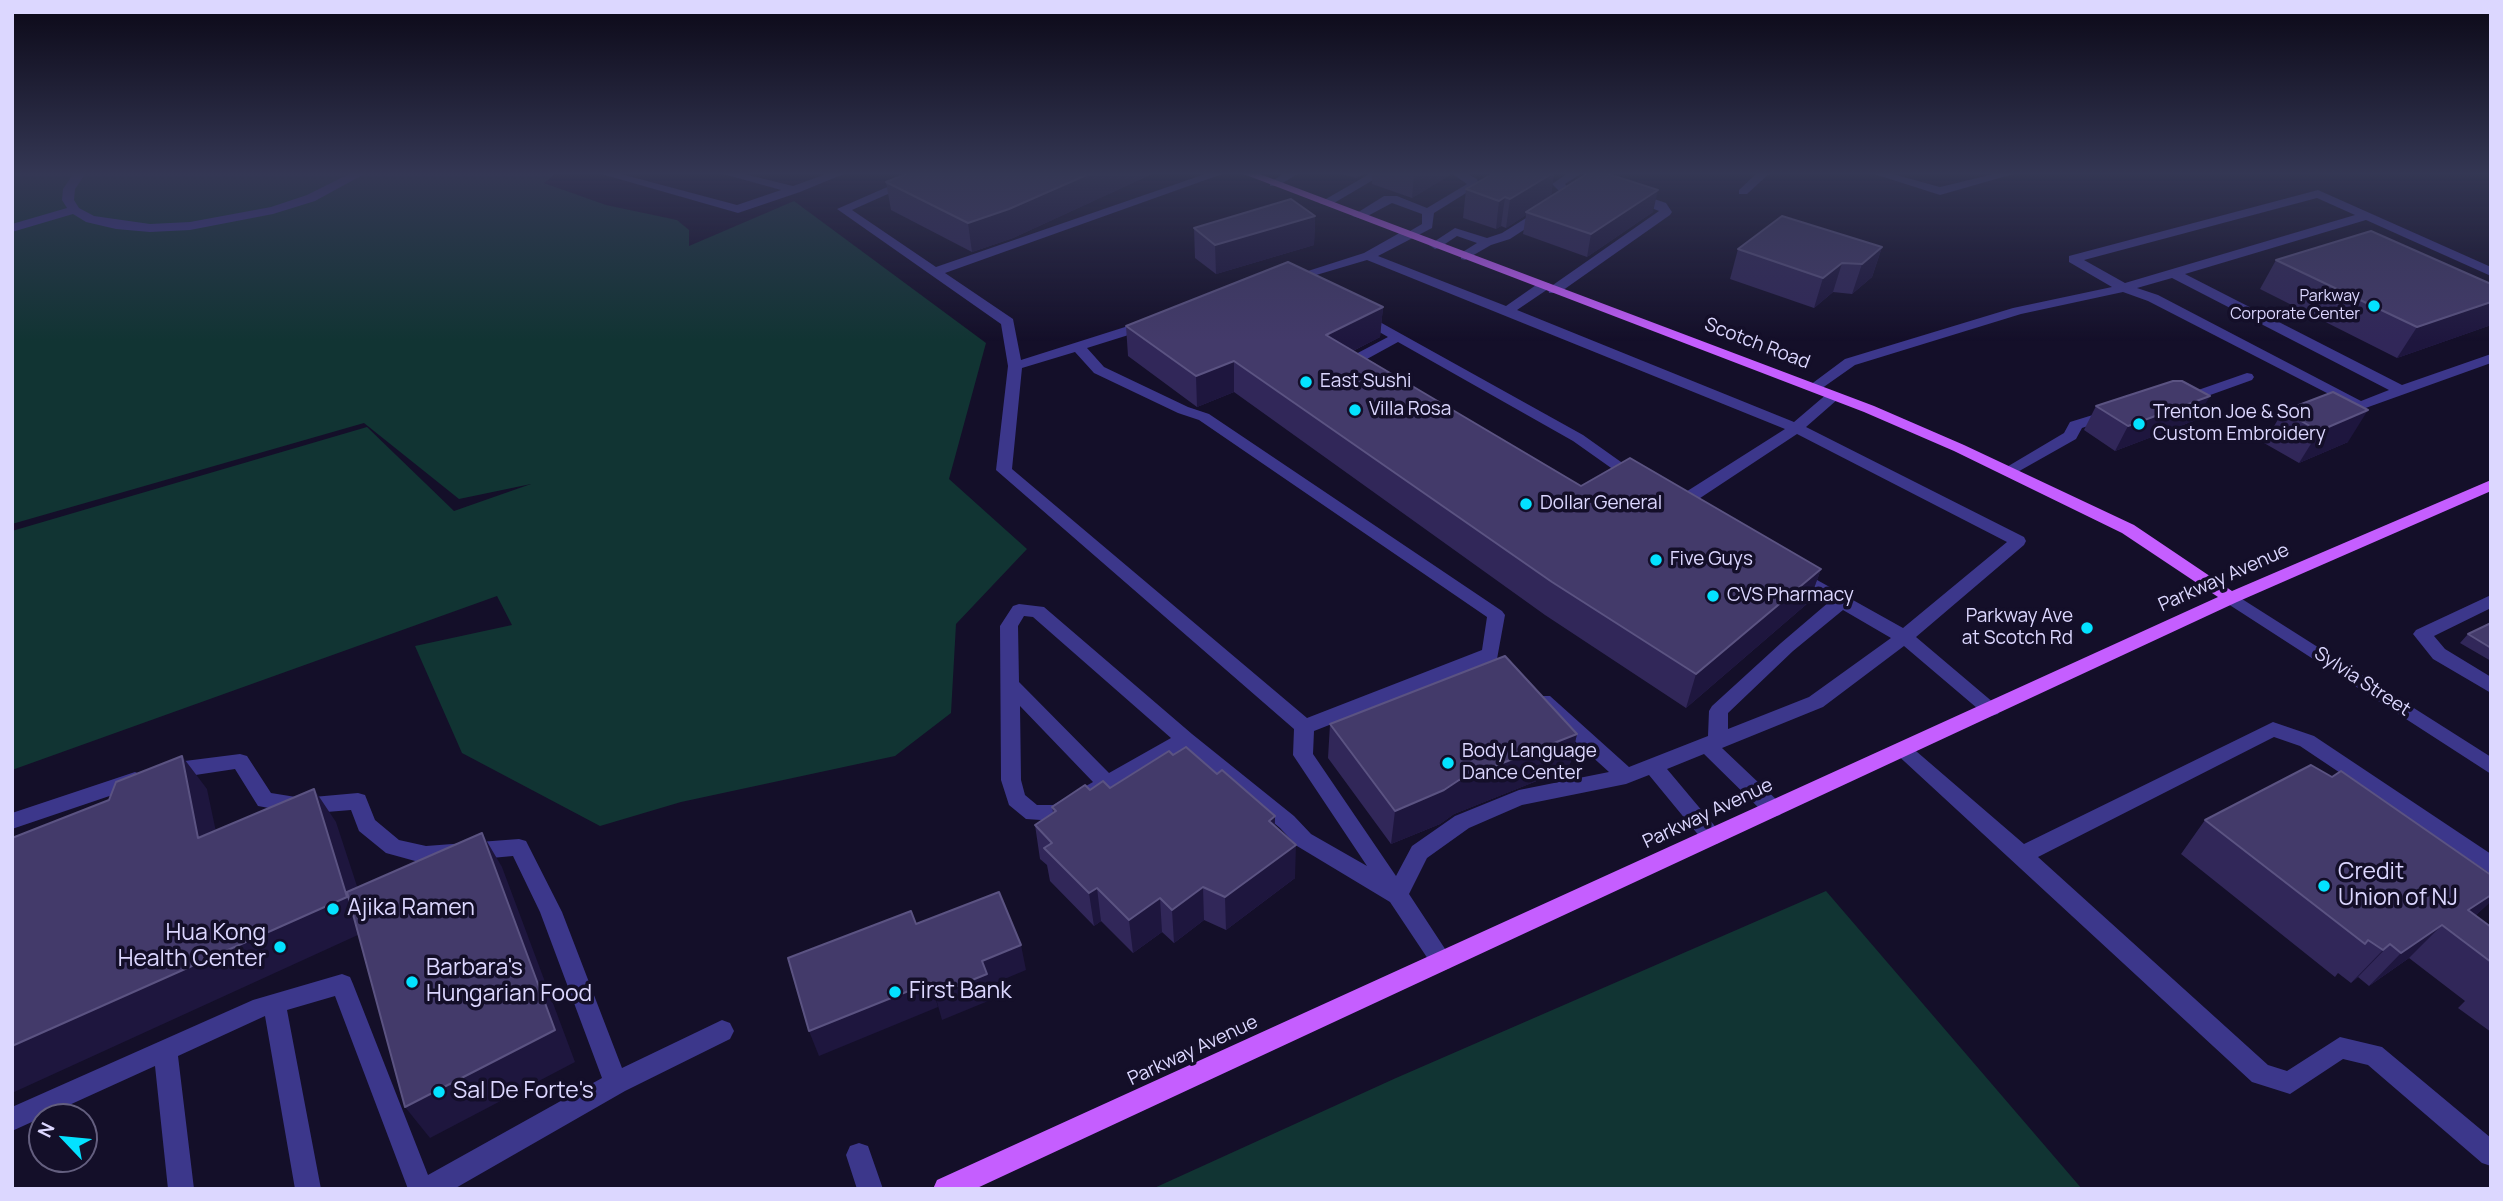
<!DOCTYPE html>
<style>
body{margin:0}
#map{position:relative;width:2503px;height:1201px;overflow:hidden;background:#140f29;font-family:Manrope,sans-serif}
canvas{display:block}
.frame{position:absolute;inset:0;border:14px solid #dcd7ff;pointer-events:none}
.north{position:absolute;left:28px;top:1103px;width:70px;height:70px;box-sizing:border-box;background:#140f29;border:2px solid #645f7f;border-radius:50%;rotate:296deg;font-size:19px;font-weight:700;line-height:28px;text-align:center;color:#dcd7ff}
.north::after{content:'';display:block;margin:auto;width:24px;height:32px;background:#03e2ff;clip-path:polygon(50% 0,100% 100%,50% 72%,0 100%)}
</style>
<div id="map">
<canvas width="2503" height="1201"></canvas>
<div class="frame"></div>
<div class="north">N</div>
</div>
<script>
const c = document.querySelector('canvas').getContext('2d');
c.lineJoin = 'round';
function paint(path, color) { c.fillStyle = color; c.fill(path, 'evenodd'); }
const shape = rows => new Path2D(rows.map(r => 'M' + r).join(''));
function strokePath(path, color, width, dash) { c.strokeStyle = color; c.lineWidth = width; c.lineCap = dash ? 'butt' : 'round'; c.setLineDash(dash || []); c.stroke(path); }
function label(font, color, halo, rows, align = 'center') {
  c.font = font + ' Manrope,sans-serif'; c.lineWidth = 7; c.setLineDash([]); c.textBaseline = 'middle'; c.strokeStyle = halo; c.fillStyle = color; for (const [text, x, y, turn = 0] of rows) {
    c.save(); c.translate(x, y); c.rotate((+turn || 0) * Math.PI / 180); c.textAlign = isNaN(turn) ? turn : align; if (halo) c.strokeText(text, 0, 0); c.fillText(text, 0, 0); c.restore();
  }
}
paint(shape([
 [12,173,556,173,544,183,606,205,677,220,689,230,689,246,794,201,986,343,949,479,1027,549,956,624,951,713,895,756,681,802,600,826,462,753,415,646,512,625,497,596,12,770,12,531,367,427,454,511,531,484,459,499,364,423,12,524],
 [1826,891,2082,1189,1152,1189,1396,1078]
]), '#113433');
paint(shape([
 [74,173,86,173,75,189,74,200,79,208,94,216,150,224,190,222,271,207,307,195,351,173,366,173,315,201,273,214,190,230,150,232,116,229,86,222,73,214,12,232,12,224,67,208,62,200,63,189,74,173],
 [598,173,617,173,737,205,781,190,720,173,740,173,793,186,829,173,846,173,800,192,738,213,598,173],
 [919,173,935,173,852,210,936,267,1208,173,1225,173,945,273,1013,319,1021,360,1144,321,1154,321,1154,327,1087,348,1104,367,1188,407,1209,414,1502,611,1505,615,1497,659,1314,731,1313,754,1396,876,1412,846,1455,816,1519,790,1609,772,1536,706,1534,701,1536,696,1550,696,1629,767,1708,736,1709,711,1712,706,1781,643,1829,602,1789,579,1786,575,1789,571,1801,571,1903,628,2007,542,1797,434,1682,510,1670,510,1668,506,1670,502,1785,429,1367,260,1289,283,1283,279,1364,253,1403,231,1410,231,1422,224,1422,214,1392,203,1362,219,1352,216,1384,196,1397,196,1427,208,1467,184,1451,173,1466,173,1477,179,1479,185,1434,213,1432,228,1378,256,1506,306,1539,283,1549,283,1550,287,1659,211,1629,199,1629,193,1637,193,1666,203,1672,212,1670,215,1559,293,1549,293,1548,289,1517,310,1794,422,1828,393,1838,393,1840,396,1838,399,1806,427,2024,537,2026,541,2024,545,1916,637,2001,709,1998,714,1991,716,1984,714,1904,646,1823,707,1722,748,1780,803,1783,809,1780,815,1773,817,1766,815,1704,754,1667,769,1719,831,1722,837,1719,843,1712,845,1705,843,1649,775,1626,784,1522,805,1469,828,1427,858,1409,894,1453,961,1450,968,1442,971,1434,968,1390,902,1297,846,1280,828,1184,749,1063,819,1056,821,1026,819,1009,805,1001,780,1000,626,1013,606,1019,604,1044,607,1192,734,1294,816,1311,834,1367,866,1293,755,1294,729,996,470,1008,366,1001,324,837,209,919,173],
 [1075,352,1094,373,1178,413,1199,420,1487,617,1482,650,1307,718,1012,469,1022,368,1075,352],
 [1843,610,1891,638,1809,697,1728,729,1728,713,1793,651,1843,610],
 [1024,616,1033,617,1171,738,1109,773,1019,682,1018,626,1024,616],
 [1020,706,1093,782,1053,805,1037,805,1025,795,1021,780,1020,706],
 [1285,173,1299,173,1278,186,1270,186,1270,182,1285,173],
 [1371,173,1385,173,1329,206,1319,203,1371,173],
 [1568,173,1582,173,1565,184,1576,195,1574,197,1510,239,1491,245,1465,260,1461,259,1461,253,1477,243,1457,236,1439,248,1435,249,1429,245,1455,228,1487,238,1502,233,1563,195,1552,184,1568,173],
 [1757,173,1770,173,1747,194,1739,194,1739,190,1757,173],
 [1871,173,1889,173,1940,187,1998,173,2017,173,1940,195,1871,173],
 [2318,190,2491,267,2491,276,2366,220,2185,274,2402,385,2491,354,2491,363,2360,410,2148,301,2123,292,2021,314,1855,365,1818,391,1813,392,1806,388,1845,359,2013,308,2112,287,2069,262,2069,256,2318,190],
 [2317,198,2355,215,2125,283,2084,260,2317,198],
 [2172,278,2389,390,2361,401,2158,295,2137,288,2172,278],
 [1360,311,1583,435,1645,479,1637,484,1631,482,1573,441,1398,342,1367,359,1376,364,1376,370,1366,370,1352,362,1352,356,1388,337,1355,318,1353,315,1360,311],
 [2247,373,2252,374,2254,377,2252,380,2188,403,2183,404,2176,400,2178,397,2247,373],
 [2109,410,2114,411,2116,414,2114,417,2082,428,2076,439,2014,474,2002,474,2000,471,2064,433,2070,422,2109,410],
 [2231,592,2491,757,2491,774,2225,602,2222,598,2231,592],
 [2491,595,2491,608,2434,636,2445,649,2491,677,2491,693,2433,659,2413,634,2416,630,2491,595],
 [2273,722,2314,736,2491,854,2491,874,2300,746,2274,737,2038,857,2268,1065,2287,1071,2340,1037,2382,1047,2491,1138,2491,1166,2482,1163,2368,1065,2343,1059,2290,1094,2252,1082,1892,750,1895,745,1902,743,1909,745,2024,844,2273,722],
 [240,754,247,756,271,793,302,798,358,793,365,795,375,820,399,840,426,846,519,839,526,841,562,912,622,1068,722,1020,730,1023,734,1031,730,1039,625,1091,454,1189,408,1189,335,996,287,1010,321,1189,295,1189,265,1016,178,1056,194,1189,168,1189,155,1066,12,1131,12,1107,253,1000,342,974,350,977,353,984,428,1175,602,1078,540,912,513,856,426,864,386,853,359,831,351,810,302,814,258,806,235,769,169,779,162,776,159,771,162,766,169,763,240,754],
 [135,772,142,775,145,780,142,785,12,829,12,813,135,772],
 [859,1143,868,1146,883,1189,857,1189,846,1155,850,1146,859,1143]
]), '#3c378b');
paint(shape([
 [1241,173,1257,173,1874,406,1964,445,2134,525,2232,591,2491,480,2491,491,2237,602,975,1189,933,1189,937,1180,2218,597,2122,533,1954,451,1864,412,1241,173]
]), '#c55eff');
paint(shape([
 [909,173,1152,173,1152,174,1013,238,972,252,891,210,886,182],
 [1339,173,1366,173,1356,178],
 [1372,173,1450,173,1450,175,1412,198,1372,184],
 [1494,173,1554,173,1551,196,1653,212,1587,257,1523,234,1526,215,1506,228,1501,226,1496,229,1463,218,1466,189],
 [1315,216,1314,245,1216,274,1195,258,1194,228],
 [1882,247,1872,277,1852,294,1833,292,1814,308,1730,279,1738,249],
 [2276,260,2491,284,2491,325,2397,358,2260,289],
 [1383,307,1380,337,1353,351,1581,486,1821,569,1809,602,1686,708,1545,615,1234,392,1197,407,1128,356,1126,326],
 [2096,406,2196,420,2115,451,2084,430],
 [2283,411,2348,442,2299,463,2264,443],
 [2491,623,2491,661,2460,643,2468,634],
 [1330,724,1577,734,1569,768,1454,814,1440,824,1391,844,1328,758],
 [1173,755,1217,774,1275,816,1275,826,1295,878,1226,930,1204,920,1174,943,1162,932,1133,953,1101,921,1094,926,1050,881,1047,865,1040,859,1035,825,1053,813,1052,807,1090,790,1110,788],
 [2205,820,2491,875,2491,901,2475,916,2491,927,2491,1032,2458,1008,2465,1001,2409,958,2369,986,2358,977,2351,983,2338,973,2335,977,2181,854]
]), '#312759');
paint(shape([
 [1091,173,1152,173,1152,174,1013,238,972,252,968,223],
 [1357,173,1366,173,1356,178],
 [1414,173,1450,173,1450,175,1412,198],
 [1553,173,1554,173,1550,200,1526,212,1526,215,1506,228,1510,199],
 [1658,190,1653,212,1587,257,1591,234],
 [1505,197,1501,226,1496,229,1499,201],
 [1315,216,1314,245,1216,274,1215,245],
 [1882,247,1872,277,1852,294,1862,264],
 [1842,263,1833,292,1814,308,1823,278],
 [2491,302,2491,325,2397,358,2417,327],
 [1383,307,1380,337,1325,365,1326,335],
 [1234,361,1234,392,1197,407,1196,376],
 [2210,396,2196,420,2115,451,2128,426],
 [2368,410,2348,442,2299,463,2319,431],
 [1821,569,1809,602,1686,708,1696,674],
 [1577,734,1569,768,1454,814,1440,824,1391,844,1395,811,1459,780],
 [182,756,207,789,224,870,198,838],
 [314,789,336,822,371,929,12,1093,12,1046],
 [1275,816,1274,849,1269,821],
 [482,833,502,867,575,1062,430,1138,405,1107],
 [1296,845,1295,878,1226,930,1225,897],
 [1203,887,1204,920,1174,943,1172,910],
 [1097,888,1101,921,1094,926,1089,893],
 [2491,895,2491,901,2472,919,2468,910],
 [1160,898,1162,932,1133,953,1129,920],
 [2442,925,2409,958,2369,986,2401,953],
 [2390,944,2358,977,2351,983,2383,950],
 [1021,945,1026,970,990,985,993,999,942,1020,935,995,982,961],
 [931,982,938,1007,819,1056,809,1031]
]), '#1e163e');
const building = shape([
 [909,173,1091,173,1009,209,968,223,886,182,909,173],
 [1494,173,1553,173,1510,199,1505,197,1499,201,1466,189,1494,173],
 [1588,173,1605,173,1658,190,1591,234,1526,212,1588,173],
 [1291,199,1315,216,1215,245,1194,228,1291,199],
 [1782,216,1882,247,1862,264,1842,263,1823,278,1738,249,1782,216],
 [2371,231,2491,284,2491,302,2417,327,2276,260,2371,231],
 [1288,262,1383,307,1326,335,1581,486,1630,458,1821,569,1696,674,1552,582,1234,361,1196,376,1126,326,1288,262],
 [2173,381,2182,381,2210,396,2128,426,2096,406,2173,381],
 [2333,392,2368,410,2319,431,2283,411,2333,392],
 [2491,623,2491,648,2468,634,2491,623],
 [1505,656,1577,734,1459,780,1444,790,1395,811,1330,724,1505,656],
 [1186,747,1217,774,1222,770,1275,816,1269,821,1296,845,1225,897,1203,887,1172,910,1160,898,1129,920,1097,888,1089,893,1044,848,1052,843,1035,825,1056,811,1052,807,1085,785,1090,790,1103,781,1110,788,1169,751,1173,755,1186,747],
 [182,756,198,838,314,789,347,897,12,1046,12,838,109,800,116,782,182,756],
 [2311,765,2332,777,2341,771,2491,875,2491,895,2468,910,2491,927,2491,962,2442,925,2401,953,2390,944,2383,950,2368,940,2365,944,2205,820,2311,765],
 [482,833,555,1030,405,1107,347,892,482,833],
 [999,892,1021,945,982,961,987,974,935,995,931,982,809,1031,788,958,911,911,916,924,999,892]
]);
paint(building, '#433a6a');
strokePath(building, '#5b5382', 2);
const sky = c.createLinearGradient(0, 0, 0, 341);
sky.addColorStop(0, '#0b0817');
sky.addColorStop(0.51, '#343754');
sky.addColorStop(1, '#34375400');
c.fillStyle = sky;
c.fillRect(0, 0, 2503, 341);
for (const [x, y, r, color] of [
 [2374,306,7,"#03e2ff"],
 [1306,382,7,"#03e2ff"],
 [1355,410,7,"#03e2ff"],
 [2139,424,7,"#03e2ff"],
 [1526,504,7,"#03e2ff"],
 [1656,560,7,"#03e2ff"],
 [1713,596,7,"#03e2ff"],
 [2087,628,7,"#03e2ff"],
 [1448,763,7,"#03e2ff"],
 [2324,886,7,"#03e2ff"],
 [333,909,7,"#03e2ff"],
 [280,947,7,"#03e2ff"],
 [412,982,7,"#03e2ff"],
 [895,992,7,"#03e2ff"],
 [439,1092,7,"#03e2ff"]
]) { const dot = new Path2D(); dot.arc(x, y, r, 0, 2 * Math.PI); c.fillStyle = color; c.fill(dot); strokePath(dot, '#140f29', 2.5); }
label('16px', '#dcd7ff', '#140f29', [
 ["Parkway",2360,297],
 ["Corporate Center",2360,315]
], 'right');
label('19px', '#dcd7ff', '#140f29', [
 ["Scotch Road",1757,344,21],
 ["Parkway Avenue",2224,578,-24],
 ["Sylvia Street",2362,682,33],
 ["Parkway Avenue",1708,814,-25],
 ["Parkway Avenue",1193,1051,-25]
]);
label('19px', '#dcd7ff', '#140f29', [
 ["East Sushi",1320,382],
 ["Villa Rosa",1369,410],
 ["Trenton Joe & Son",2153,413],
 ["Custom Embroidery",2153,435],
 ["Dollar General",1540,504],
 ["Five Guys",1670,560],
 ["CVS Pharmacy",1727,596],
 ["Parkway Ave",2073,617,"right"],
 ["at Scotch Rd",2073,639,"right"],
 ["Body Language",1462,752],
 ["Dance Center",1462,774]
], 'left');
label('23px', '#dcd7ff', '#140f29', [
 ["Credit",2338,873],
 ["Union of NJ",2338,899],
 ["Ajika Ramen",347,909],
 ["Hua Kong",266,934,"right"],
 ["Health Center",266,960,"right"],
 ["Barbara's",426,969],
 ["Hungarian Food",426,995],
 ["First Bank",909,992],
 ["Sal De Forte's",453,1092]
], 'left');
</script>
